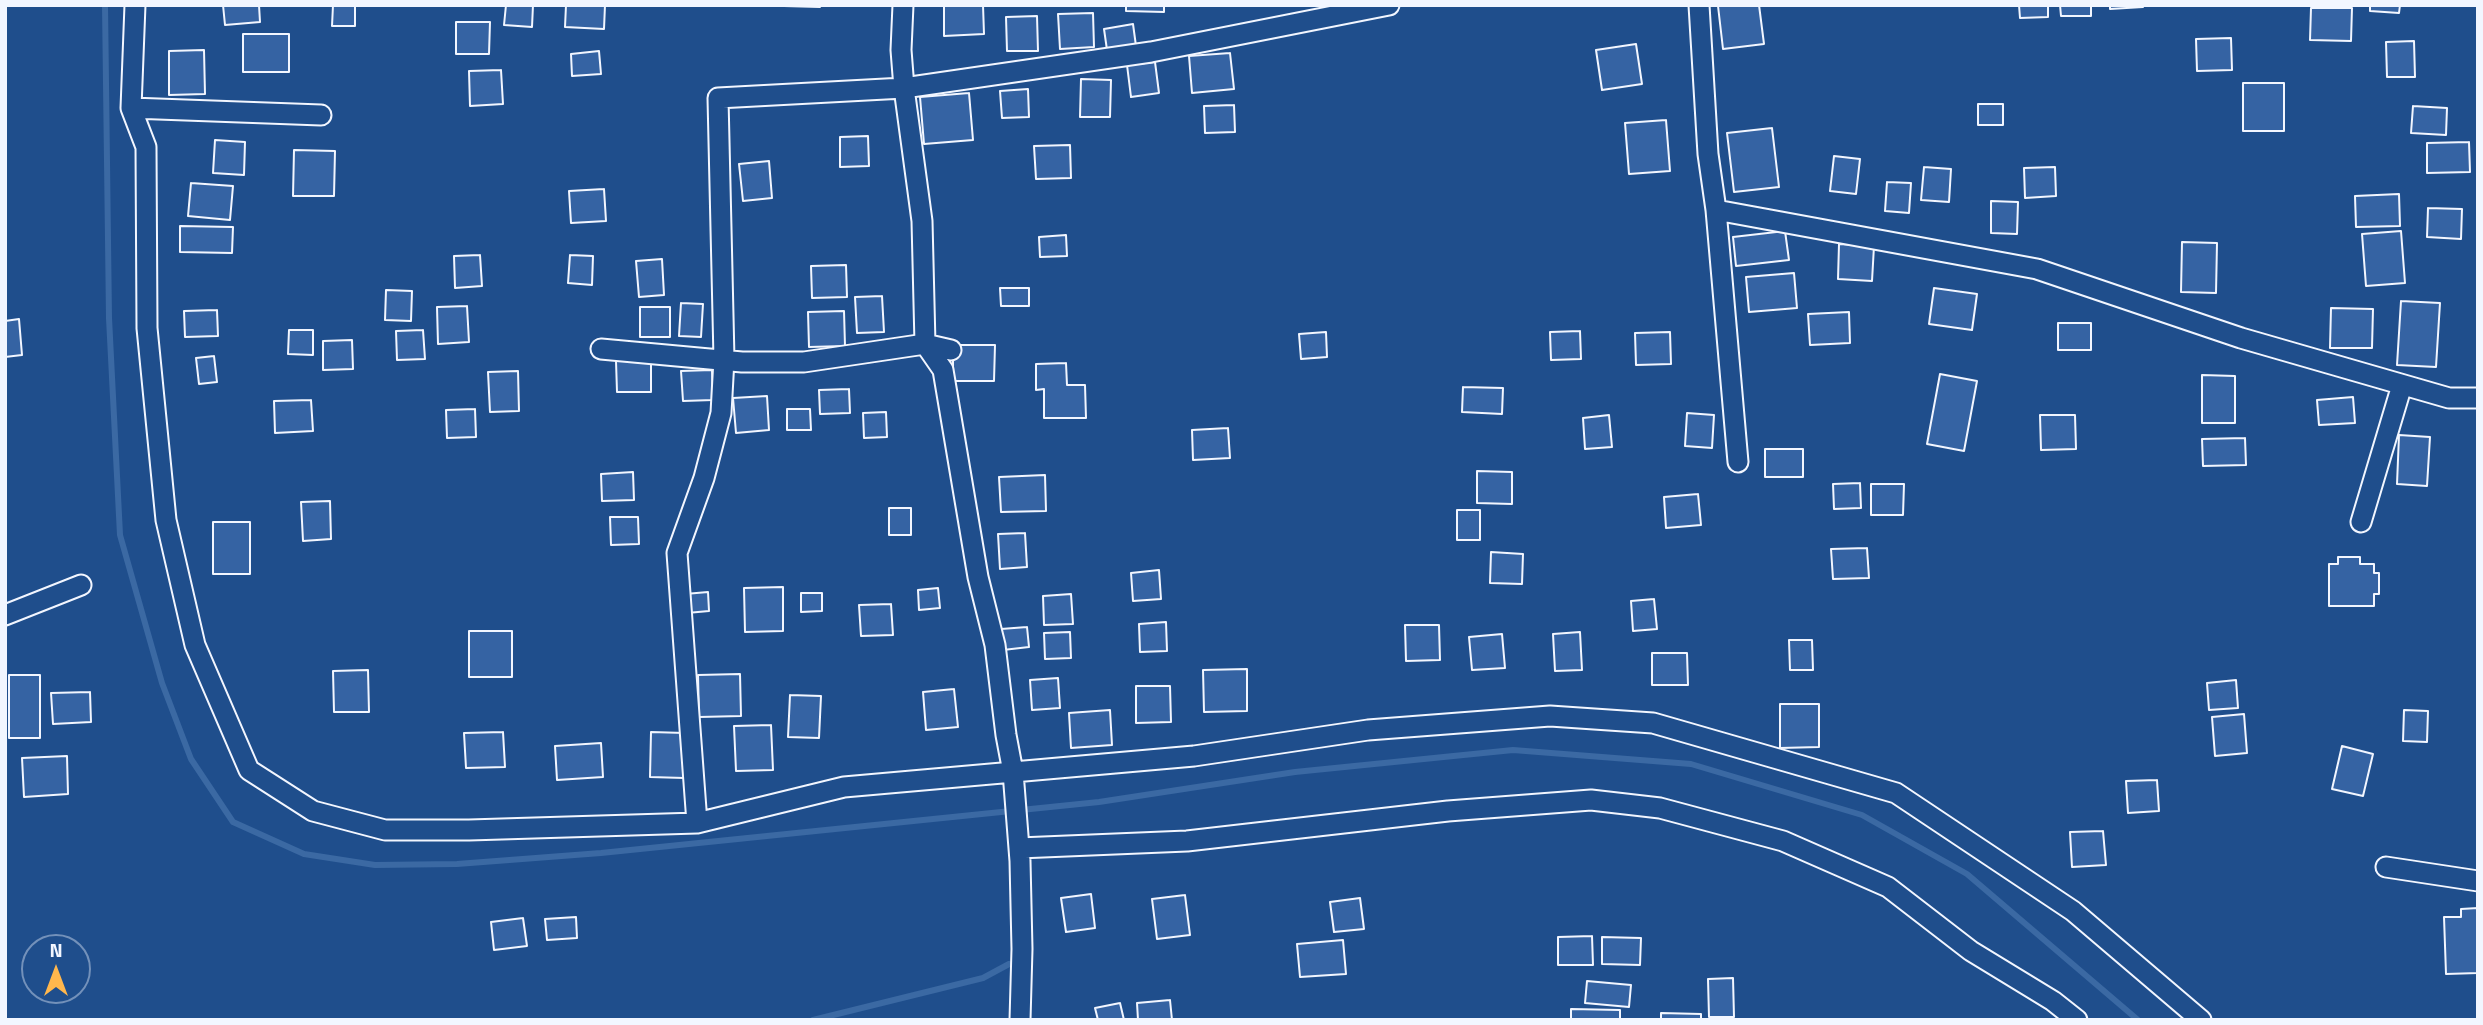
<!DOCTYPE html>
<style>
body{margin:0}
#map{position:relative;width:2483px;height:1025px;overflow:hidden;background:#1f4e8c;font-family:"Titillium Web",sans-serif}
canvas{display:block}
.frame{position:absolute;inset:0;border:7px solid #f2f6ff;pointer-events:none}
.north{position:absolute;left:21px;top:934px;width:70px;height:70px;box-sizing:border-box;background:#1f4e8c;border:2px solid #7391ba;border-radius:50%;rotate:0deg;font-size:19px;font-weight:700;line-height:28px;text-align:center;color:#f2f6ff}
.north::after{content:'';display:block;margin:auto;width:24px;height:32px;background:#ffb74d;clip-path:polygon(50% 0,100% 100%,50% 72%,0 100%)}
</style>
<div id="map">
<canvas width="2483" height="1025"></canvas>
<div class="frame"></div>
<div class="north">N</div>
</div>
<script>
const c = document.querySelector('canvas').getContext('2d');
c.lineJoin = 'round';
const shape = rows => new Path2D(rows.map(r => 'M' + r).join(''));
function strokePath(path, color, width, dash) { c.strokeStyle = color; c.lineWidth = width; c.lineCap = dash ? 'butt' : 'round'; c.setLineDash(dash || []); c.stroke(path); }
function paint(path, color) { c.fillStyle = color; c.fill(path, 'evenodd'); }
strokePath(shape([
 [105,5,109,318,120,535,162,683,191,759,233,822,304,854,375,865,457,864,601,853,1099,802,1295,772,1513,750,1691,764,1862,815,1967,874,2138,1020],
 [813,1020,983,978,1009,964]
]), '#3b69a3', 6);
const building = shape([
 [223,5,259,5,260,22,225,25,223,5],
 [333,5,355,5,355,26,332,26,333,5],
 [506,5,533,5,532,27,504,25,506,5],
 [566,5,605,5,604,29,565,27,566,5],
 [784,5,820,5,820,7,784,6,784,5],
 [944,5,983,5,984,34,944,36,944,5],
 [1126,5,1164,5,1164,12,1126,11,1126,5],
 [1759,5,1764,44,1723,49,1718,6,1759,5],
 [2019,5,2048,5,2048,17,2020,18,2019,5],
 [2060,5,2091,5,2091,16,2061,16,2060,5],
 [2110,5,2143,5,2143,7,2110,9,2110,5],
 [2370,5,2400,5,2399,13,2370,11,2370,5],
 [2311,8,2352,8,2351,41,2310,40,2311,8],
 [1093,13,1094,47,1060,49,1058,14,1093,13],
 [1037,16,1038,51,1007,51,1006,17,1037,16],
 [456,22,490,22,489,54,456,54,456,22],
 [1133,24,1136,46,1107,50,1104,29,1133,24],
 [243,34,289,34,289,72,243,72,243,34],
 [2231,38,2232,70,2197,71,2196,39,2231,38],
 [2414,41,2415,77,2387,77,2386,42,2414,41],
 [1636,44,1642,84,1602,90,1596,50,1636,44],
 [204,50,205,94,169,95,169,51,204,50],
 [599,51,601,74,572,76,571,54,599,51],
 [1230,53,1234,89,1192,93,1189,56,1230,53],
 [1155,62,1159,93,1131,97,1127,65,1155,62],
 [501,70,503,104,470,106,469,71,501,70],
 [1081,79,1111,80,1110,117,1080,117,1081,79],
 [2243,83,2284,83,2284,131,2243,131,2243,83],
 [1028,89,1029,117,1002,118,1000,91,1028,89],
 [969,93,973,140,924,144,920,97,969,93],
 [1978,104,2003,104,2003,125,1978,125,1978,104],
 [1234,105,1235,132,1205,133,1204,106,1234,105],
 [2413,106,2447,108,2446,135,2411,133,2413,106],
 [1666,120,1670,171,1629,174,1625,123,1666,120],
 [1772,128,1779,187,1734,192,1727,133,1772,128],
 [868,136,869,166,840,167,840,137,868,136],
 [215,140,245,142,244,175,213,173,215,140],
 [2469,142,2470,172,2427,173,2427,143,2469,142],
 [1070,145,1071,178,1036,179,1034,146,1070,145],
 [294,150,335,151,334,196,293,196,294,150],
 [1834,156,1860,159,1856,194,1830,191,1834,156],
 [769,161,772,198,743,201,739,164,769,161],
 [1924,167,1951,169,1949,202,1921,200,1924,167],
 [2055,167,2056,196,2025,198,2024,168,2055,167],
 [1887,182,1911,183,1909,213,1885,211,1887,182],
 [191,183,233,186,230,220,188,216,191,183],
 [604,189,606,221,571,223,569,191,604,189],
 [2399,194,2400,226,2356,227,2355,196,2399,194],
 [1991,201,2018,202,2017,234,1991,233,1991,201],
 [2428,208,2462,209,2461,239,2427,237,2428,208],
 [180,226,233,227,232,253,180,252,180,226],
 [1785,231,1789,260,1736,266,1733,237,1785,231],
 [2401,231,2405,283,2366,286,2362,234,2401,231],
 [1066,235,1067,256,1040,257,1039,237,1066,235],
 [2182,242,2217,243,2216,293,2181,292,2182,242],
 [1839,244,1874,246,1872,281,1838,279,1839,244],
 [480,255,482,286,455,288,454,256,480,255],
 [570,255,593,256,592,285,568,283,570,255],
 [662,259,664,295,639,297,636,261,662,259],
 [846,265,847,297,812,298,811,266,846,265],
 [1794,273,1797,308,1749,312,1746,277,1794,273],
 [1000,288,1029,288,1029,306,1001,306,1000,288],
 [1934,288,1977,294,1972,330,1929,324,1934,288],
 [386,290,412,291,411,321,385,320,386,290],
 [882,296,884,332,857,333,855,297,882,296],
 [2401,301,2440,303,2436,367,2397,365,2401,301],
 [681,303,703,304,701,337,679,336,681,303],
 [467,306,469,342,438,344,437,307,467,306],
 [640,307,670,307,670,337,640,337,640,307],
 [2331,308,2373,309,2372,348,2330,348,2331,308],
 [217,310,218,336,185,337,184,311,217,310],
 [844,311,845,346,809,347,808,312,844,311],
 [1849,312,1850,343,1810,345,1808,314,1849,312],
 [19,319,22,355,5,357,5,321,19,319],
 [2058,323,2091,323,2091,350,2058,350,2058,323],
 [289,330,313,330,313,355,288,354,289,330],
 [423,330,425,359,397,360,396,331,423,330],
 [1580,331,1581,359,1551,360,1550,332,1580,331],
 [1326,332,1327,357,1301,359,1299,334,1326,332],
 [1670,332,1671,364,1636,365,1635,333,1670,332],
 [352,340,353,369,323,370,323,341,352,340],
 [953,345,995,345,994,381,953,381,953,345],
 [214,356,217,382,199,384,196,358,214,356],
 [616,361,651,361,651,392,617,392,616,361],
 [1066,363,1067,385,1085,385,1086,418,1044,418,1044,389,1036,390,1036,364,1066,363],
 [712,370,713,400,683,401,681,371,712,370],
 [518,371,519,411,490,412,488,372,518,371],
 [1940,374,1977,381,1964,451,1927,444,1940,374],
 [2202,375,2235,376,2235,423,2202,423,2202,375],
 [1463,387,1503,388,1502,414,1462,412,1463,387],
 [849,389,850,413,820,414,819,390,849,389],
 [767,396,769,430,736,433,733,398,767,396],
 [2353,397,2355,423,2319,425,2317,400,2353,397],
 [311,400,313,431,275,433,274,401,311,400],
 [475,409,476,437,447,438,446,410,475,409],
 [787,409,810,409,811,430,787,430,787,409],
 [886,412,887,437,864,438,863,413,886,412],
 [1687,413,1714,415,1712,448,1685,446,1687,413],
 [1609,415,1612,447,1585,449,1583,418,1609,415],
 [2040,415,2075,415,2076,449,2041,450,2040,415],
 [1228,428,1230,458,1193,460,1192,430,1228,428],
 [2399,435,2430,437,2427,486,2397,484,2399,435],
 [2245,438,2246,465,2203,466,2202,439,2245,438],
 [1765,449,1803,449,1803,477,1765,477,1765,449],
 [1477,471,1512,472,1512,504,1477,503,1477,471],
 [633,472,634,500,602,501,601,474,633,472],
 [1045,475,1046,511,1001,512,999,477,1045,475],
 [1860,483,1861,508,1834,509,1833,484,1860,483],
 [1871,484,1904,484,1903,515,1871,515,1871,484],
 [1698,494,1701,525,1666,528,1664,497,1698,494],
 [330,501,331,539,303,541,301,502,330,501],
 [889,508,911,508,911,535,889,535,889,508],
 [1457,510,1480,510,1480,540,1457,540,1457,510],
 [610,517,638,517,639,544,611,545,610,517],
 [213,522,250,522,250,574,213,574,213,522],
 [1025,533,1027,567,1000,569,998,534,1025,533],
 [1867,548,1869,578,1833,579,1831,549,1867,548],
 [1491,552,1523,554,1522,584,1490,583,1491,552],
 [2338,557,2360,557,2360,564,2374,564,2374,573,2379,573,2379,594,2374,594,2374,606,2329,606,2329,564,2338,564,2338,557],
 [1159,570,1161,599,1133,601,1131,573,1159,570],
 [783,587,783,631,745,632,744,588,783,587],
 [938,588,940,608,919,610,918,590,938,588],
 [708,592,709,611,687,613,685,594,708,592],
 [801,593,822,593,822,611,801,612,801,593],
 [1071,594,1073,624,1044,625,1043,596,1071,594],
 [1654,599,1657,629,1633,631,1631,601,1654,599],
 [891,604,893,635,861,636,859,605,891,604],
 [1166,622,1167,651,1140,652,1139,624,1166,622],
 [1405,625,1439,625,1440,660,1406,661,1405,625],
 [1027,627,1029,647,1003,650,1001,629,1027,627],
 [469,631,512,631,512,677,469,677,469,631],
 [1070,632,1071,658,1045,659,1044,633,1070,632],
 [1580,632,1582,670,1555,671,1553,634,1580,632],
 [1502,634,1505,668,1472,670,1469,637,1502,634],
 [1789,640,1812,640,1813,670,1790,670,1789,640],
 [1652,653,1687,653,1688,685,1652,685,1652,653],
 [1247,669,1247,711,1204,712,1203,670,1247,669],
 [368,670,369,712,334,712,333,671,368,670],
 [740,674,741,716,699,717,698,675,740,674],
 [9,675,40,675,40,738,9,738,9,675],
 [1058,678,1060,708,1032,710,1030,680,1058,678],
 [2236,680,2238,708,2209,710,2207,683,2236,680],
 [1136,686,1170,686,1171,722,1136,723,1136,686],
 [954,689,958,727,926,730,923,692,954,689],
 [90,692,91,722,53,724,51,693,90,692],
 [790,695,821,696,819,738,788,737,790,695],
 [1780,704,1819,704,1819,747,1780,748,1780,704],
 [1110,710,1112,745,1071,748,1069,713,1110,710],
 [2404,710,2428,711,2427,742,2403,741,2404,710],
 [2244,714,2247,753,2215,756,2212,717,2244,714],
 [771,725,773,770,736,771,734,726,771,725],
 [503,732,505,767,466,768,464,733,503,732],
 [651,732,685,733,684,778,650,777,651,732],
 [601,743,603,777,557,780,555,746,601,743],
 [2342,746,2373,754,2363,796,2332,789,2342,746],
 [67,756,68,794,24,797,22,758,67,756],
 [2157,780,2159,811,2128,813,2126,781,2157,780],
 [2103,831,2106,865,2072,867,2070,832,2103,831],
 [1091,894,1095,928,1066,932,1061,898,1091,894],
 [1185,895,1190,935,1157,939,1152,899,1185,895],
 [1360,898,1364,929,1334,932,1330,902,1360,898],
 [2478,908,2478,973,2446,974,2444,917,2461,917,2461,909,2478,908],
 [576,917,577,938,547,940,545,919,576,917],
 [523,918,527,946,494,950,491,922,523,918],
 [1592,936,1593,965,1558,965,1558,937,1592,936],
 [1602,937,1641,938,1640,965,1602,964,1602,937],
 [1343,940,1346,974,1300,977,1297,944,1343,940],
 [1733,978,1734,1017,1709,1017,1708,979,1733,978],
 [1587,981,1631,985,1629,1007,1585,1003,1587,981],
 [1170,1000,1172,1020,1138,1020,1137,1003,1170,1000],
 [1120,1003,1124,1020,1098,1020,1095,1008,1120,1003],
 [1571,1009,1620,1010,1620,1020,1571,1020,1571,1009],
 [1661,1013,1701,1014,1701,1020,1661,1020,1661,1013]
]);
paint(building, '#3563a3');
strokePath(building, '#f2f6ff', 2);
const minor = shape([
 [135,5,131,108,146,147,147,328,166,520,195,645,249,770,313,811,385,830,469,830,697,823,844,787,1194,756,1368,730,1550,716,1653,723,1896,793,2073,911,2201,1020],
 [903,5,901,50,904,88,922,221,925,344,943,370,978,577,995,645,1006,735,1013,772,1020,861,1022,949,1020,1020],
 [1699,5,1708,154,1716,210,1738,462],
 [131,108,321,115],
 [1716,210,2037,269,2241,338,2449,398,2478,398],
 [601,349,742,362,804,362,925,344,951,350],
 [2361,522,2402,385],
 [5,615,81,585],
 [697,823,677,553,704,478,721,413,724,359,718,98,904,88,1151,52,1389,5],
 [1019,848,1187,841,1448,811,1591,800,1660,808,1783,841,1888,887,1971,951,2053,1001,2077,1020],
 [2386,867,2478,881]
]);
strokePath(minor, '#f2f6ff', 23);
strokePath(minor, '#1f4e8c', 19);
</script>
